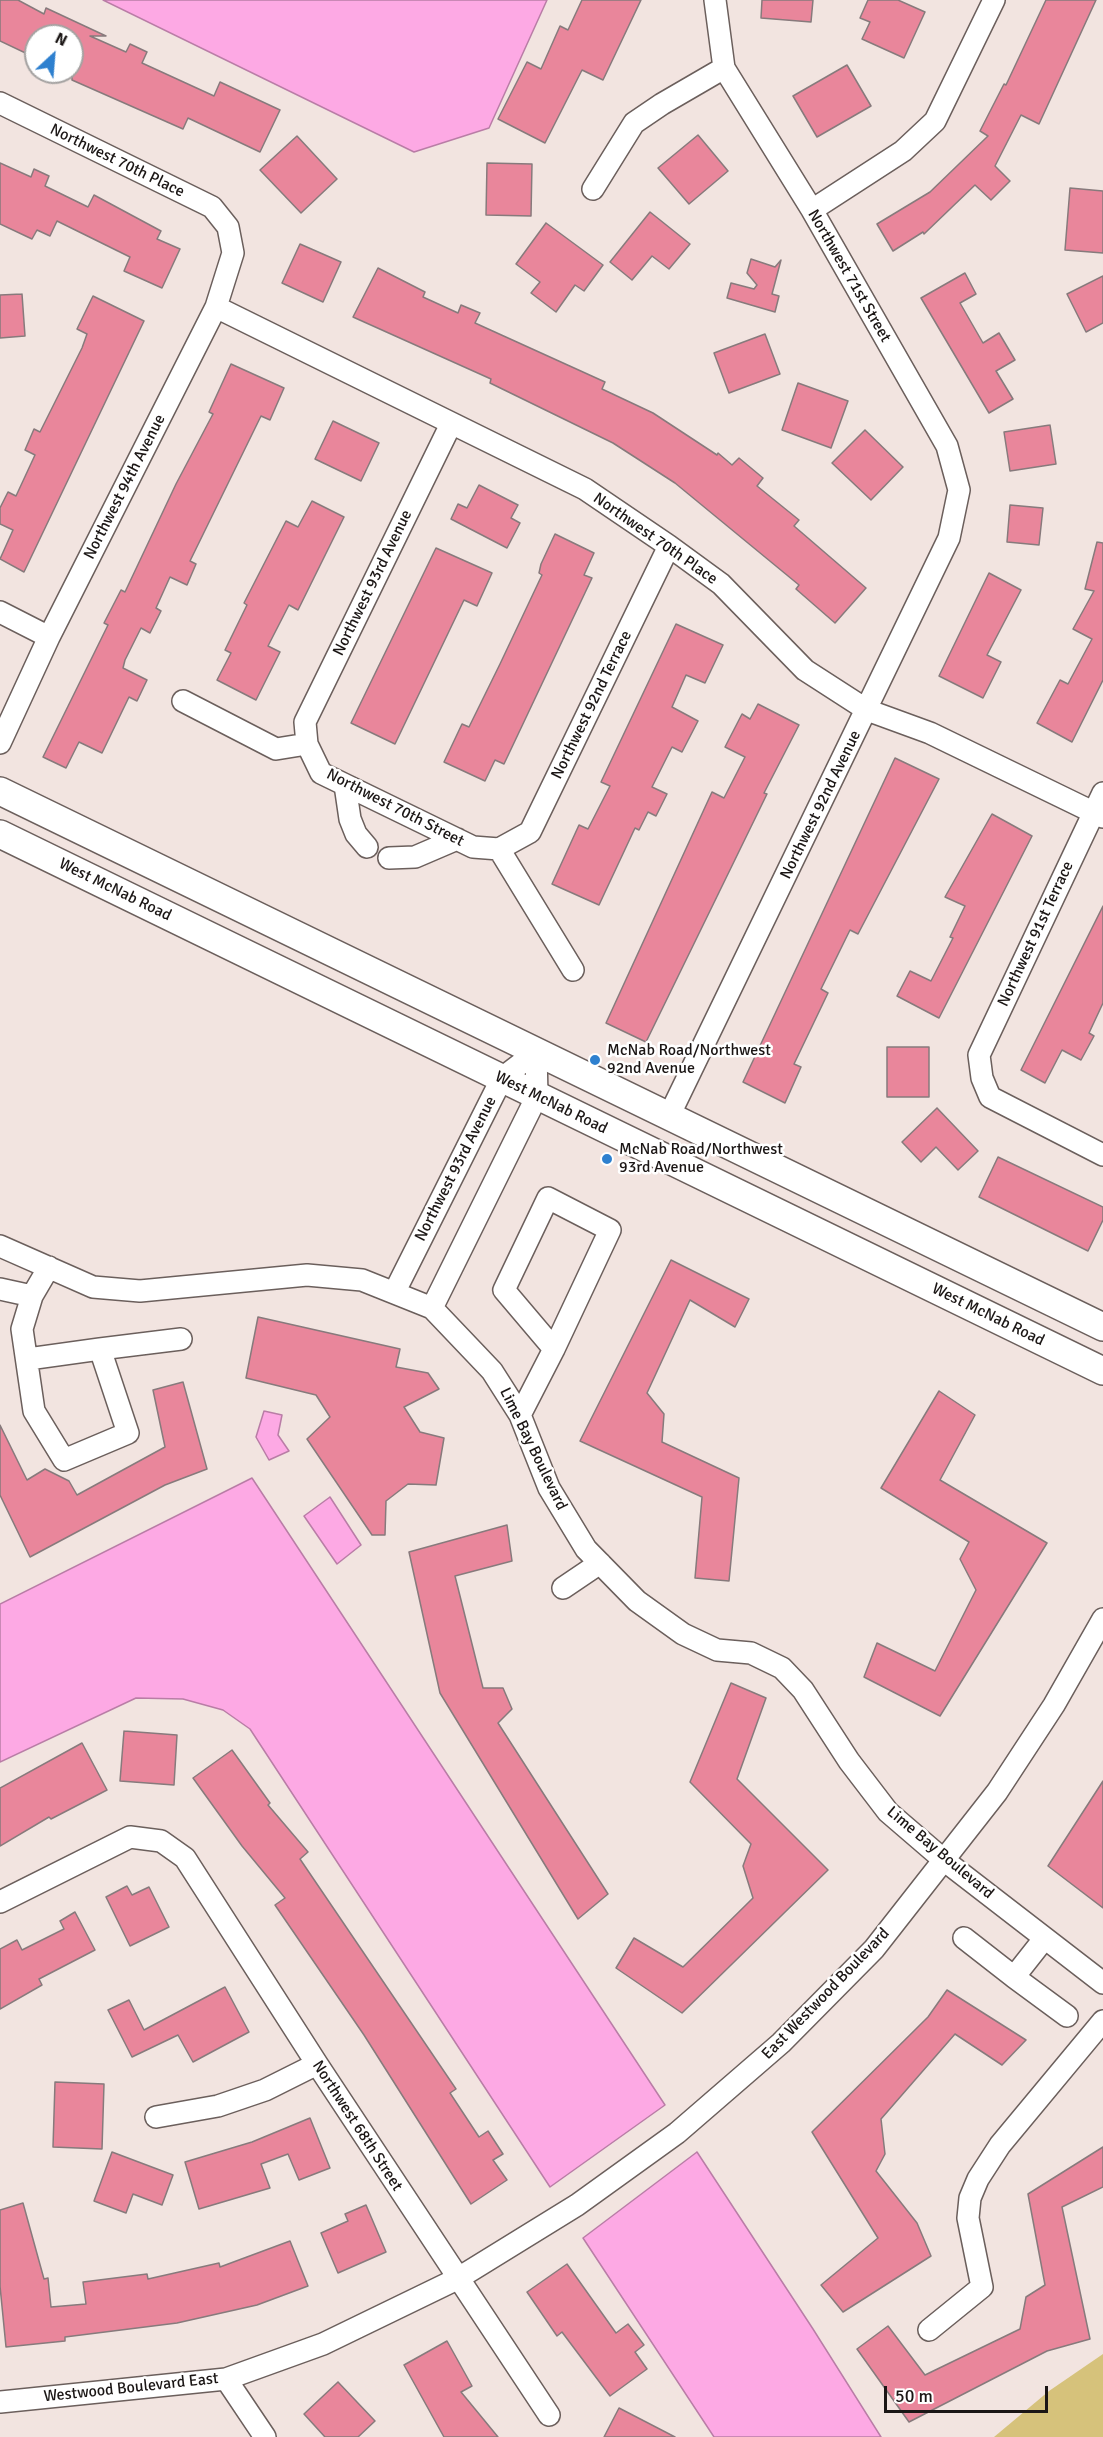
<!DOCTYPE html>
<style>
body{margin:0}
#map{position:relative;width:1103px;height:2437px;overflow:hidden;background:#f2e4e0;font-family:Signika,sans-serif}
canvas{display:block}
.north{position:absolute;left:24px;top:24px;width:60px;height:60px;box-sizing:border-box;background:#fff;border:2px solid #a4a2a1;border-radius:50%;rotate:26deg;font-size:16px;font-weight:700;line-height:24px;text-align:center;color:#1b1615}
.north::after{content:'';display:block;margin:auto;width:21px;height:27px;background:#2e80cf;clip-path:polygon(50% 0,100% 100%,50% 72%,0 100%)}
.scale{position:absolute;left:884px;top:2386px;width:164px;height:27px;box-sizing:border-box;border:3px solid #1b1615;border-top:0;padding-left:8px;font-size:18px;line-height:21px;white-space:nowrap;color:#1b1615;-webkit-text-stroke:4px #fff;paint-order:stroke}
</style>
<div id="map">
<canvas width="1103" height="2437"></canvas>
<div class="north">N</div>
<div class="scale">50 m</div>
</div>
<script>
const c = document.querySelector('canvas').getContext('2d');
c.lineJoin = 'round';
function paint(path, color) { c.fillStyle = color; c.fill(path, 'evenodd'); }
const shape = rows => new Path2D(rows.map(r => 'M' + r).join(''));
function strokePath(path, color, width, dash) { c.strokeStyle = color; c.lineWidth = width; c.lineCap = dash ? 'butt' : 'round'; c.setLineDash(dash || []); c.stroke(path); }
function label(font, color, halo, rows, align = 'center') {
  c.font = font + ' Signika,sans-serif'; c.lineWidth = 5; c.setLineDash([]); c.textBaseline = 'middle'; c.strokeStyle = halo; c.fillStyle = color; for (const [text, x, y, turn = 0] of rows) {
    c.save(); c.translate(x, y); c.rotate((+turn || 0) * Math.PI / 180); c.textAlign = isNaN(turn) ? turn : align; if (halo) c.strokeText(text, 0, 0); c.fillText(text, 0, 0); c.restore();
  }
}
paint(shape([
 [1103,2354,1103,2437,994,2437,1049,2391]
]), '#d6c27b');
const water = shape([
 [103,0,547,0,489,128,414,152,103,0],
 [264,1411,282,1415,278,1435,289,1451,269,1460,256,1437,264,1411],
 [252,1478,665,2105,550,2187,250,1729,223,1710,183,1699,136,1698,0,1762,0,1604,252,1478],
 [330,1497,361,1545,337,1564,304,1516,330,1497],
 [697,2152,813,2329,881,2437,714,2437,583,2238,697,2152]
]);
paint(water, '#fda9e4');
strokePath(water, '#b97da6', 1.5);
const building = shape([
 [0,0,18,0,44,14,46,8,106,36,90,36,126,52,130,44,147,52,142,63,214,96,220,82,280,110,260,152,188,118,183,129,72,80,72,36,36,36,36,58,0,41,0,0],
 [582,0,641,0,603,80,582,70,545,143,498,119,527,62,541,69,560,26,568,30,582,0],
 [762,0,813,0,811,22,761,18,762,0],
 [868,0,898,0,925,12,904,58,862,39,870,22,860,18,868,0],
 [1046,0,1096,0,1039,124,1021,115,995,166,1010,181,991,200,975,185,924,234,923,232,893,251,877,224,930,192,988,136,980,131,1004,84,1006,85,1046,0],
 [847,65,871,106,817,137,793,96,847,65],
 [698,135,728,171,689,204,658,168,698,135],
 [297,136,337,179,301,213,260,170,297,136],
 [0,163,31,177,34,169,49,176,45,186,88,207,94,195,161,231,157,239,180,249,162,288,124,271,130,257,57,221,50,236,37,230,32,239,0,224,0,163],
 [487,163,532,164,531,216,486,215,487,163],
 [1070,188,1103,191,1103,253,1065,250,1070,188],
 [650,212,690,244,669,269,652,256,632,280,610,262,650,212],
 [546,223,603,265,584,291,575,285,556,312,531,293,540,282,516,264,546,223],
 [300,244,341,262,323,302,282,283,300,244],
 [751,259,775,267,781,260,772,294,779,296,775,312,727,298,731,283,754,289,757,285,747,273,751,259],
 [378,268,425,292,423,297,458,313,461,305,480,313,475,323,605,382,602,389,653,413,717,455,718,453,732,465,739,458,763,478,757,486,799,520,794,526,866,588,835,623,796,589,799,585,675,483,613,443,490,383,491,379,353,317,378,268],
 [965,273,976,294,960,303,983,343,999,333,1015,360,996,371,1013,399,989,413,921,298,965,273],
 [1103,276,1103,323,1086,332,1067,294,1103,276],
 [22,294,25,336,0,338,0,295,22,294],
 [93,296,144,321,24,572,0,559,13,530,0,524,0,508,8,492,16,496,35,455,25,450,34,429,40,432,82,348,87,334,77,329,93,296],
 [765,334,780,374,729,393,714,353,765,334],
 [231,364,284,388,270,420,261,416,190,561,196,564,187,585,170,577,156,608,161,611,150,633,141,628,125,660,123,668,147,680,137,701,129,697,102,753,79,742,66,768,43,757,108,625,104,623,121,590,125,592,176,484,213,414,209,412,231,364],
 [798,383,848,401,831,448,782,430,798,383],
 [333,421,379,443,361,481,315,459,333,421],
 [1050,425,1056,464,1010,471,1004,432,1050,425],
 [865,430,903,467,871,500,832,463,865,430],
 [479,485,518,505,511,518,520,523,507,548,451,519,458,504,467,508,479,485],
 [312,501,344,517,298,610,289,605,268,646,280,652,256,700,217,680,231,653,225,650,247,605,244,603,286,521,298,527,312,501],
 [1010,505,1043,508,1039,545,1007,542,1010,505],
 [555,534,594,553,584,575,592,578,504,764,495,760,485,781,444,762,462,724,469,727,500,664,542,575,539,573,541,564,555,534],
 [1097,542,1103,543,1103,680,1072,742,1037,723,1060,680,1068,684,1092,639,1073,629,1094,591,1085,589,1097,542],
 [436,548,492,573,477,606,464,600,395,744,351,723,436,548],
 [989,573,1021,590,987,655,1001,662,983,698,939,676,989,573],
 [676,624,723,645,705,683,686,675,672,707,698,721,682,752,672,747,652,787,667,794,656,816,648,812,639,830,635,828,599,905,552,884,579,825,588,829,610,786,601,782,676,624],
 [758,704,799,725,764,793,767,794,646,1042,606,1023,712,792,724,798,745,757,725,747,742,714,750,719,758,704],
 [895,758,939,779,858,934,850,930,821,989,828,993,794,1064,801,1067,785,1103,743,1082,895,758],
 [992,814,1032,836,939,1018,897,996,910,971,931,981,953,938,950,937,965,906,945,897,992,814],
 [1103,906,1103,1003,1089,1033,1094,1036,1081,1060,1062,1050,1045,1083,1021,1070,1103,906],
 [887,1047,929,1047,929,1097,887,1097,887,1047],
 [937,1108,978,1151,958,1170,936,1147,921,1162,902,1142,937,1108],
 [998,1157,1103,1207,1103,1220,1088,1251,979,1197,998,1157],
 [671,1260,749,1299,735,1327,690,1300,647,1393,664,1414,662,1442,739,1478,729,1581,695,1578,702,1497,580,1441,671,1260],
 [258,1317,400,1349,396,1367,428,1373,439,1389,404,1407,420,1432,444,1438,436,1485,408,1484,386,1501,385,1535,372,1535,307,1439,330,1417,316,1395,246,1378,258,1317],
 [183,1382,207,1469,165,1485,30,1557,0,1495,0,1425,27,1480,45,1469,69,1481,77,1495,165,1447,153,1390,183,1382],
 [939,1391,975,1415,940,1480,1047,1543,940,1716,864,1677,877,1643,935,1671,976,1590,960,1559,969,1542,881,1488,939,1391],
 [507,1525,512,1561,455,1576,483,1688,503,1688,512,1709,498,1723,608,1894,578,1919,440,1693,409,1552,507,1525],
 [731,1683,766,1698,737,1779,828,1870,682,2013,616,1968,634,1938,683,1967,753,1898,743,1866,751,1844,690,1782,731,1683],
 [124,1731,177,1735,174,1785,120,1781,124,1731],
 [82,1743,107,1790,51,1819,49,1817,0,1846,0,1788,82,1743],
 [232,1750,270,1803,268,1805,308,1852,300,1859,456,2089,450,2093,479,2137,488,2131,503,2154,493,2160,507,2180,471,2204,364,2035,275,1905,285,1898,242,1846,193,1778,232,1750],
 [1103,1781,1103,1908,1048,1866,1103,1781],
 [127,1886,132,1895,149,1887,169,1927,130,1946,106,1897,127,1886],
 [75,1912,95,1950,39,1979,42,1985,0,2009,0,1949,17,1940,22,1950,64,1929,60,1921,75,1912],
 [225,1987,249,2032,193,2062,178,2035,132,2057,108,2010,129,2000,144,2030,225,1987],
 [947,1990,1026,2040,1002,2065,955,2034,881,2119,885,2154,876,2171,917,2223,931,2256,843,2312,821,2285,878,2238,812,2132,928,2017,947,1990],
 [55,2082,104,2084,102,2149,53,2147,55,2082],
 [310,2118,330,2168,299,2180,288,2154,261,2164,270,2188,199,2209,185,2162,252,2142,310,2118],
 [1103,2147,1103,2187,1062,2207,1090,2339,1047,2351,909,2422,857,2349,888,2326,925,2375,1020,2329,1026,2297,1045,2285,1028,2194,1103,2147],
 [112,2152,173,2175,162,2205,133,2194,126,2213,94,2201,112,2152],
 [23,2203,44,2279,48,2278,51,2307,86,2304,83,2282,147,2274,148,2279,219,2263,220,2267,290,2241,308,2286,257,2305,177,2323,65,2337,65,2341,6,2347,0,2286,0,2210,23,2203],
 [366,2205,386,2252,338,2273,321,2233,348,2221,345,2214,366,2205],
 [567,2264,616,2333,628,2324,644,2345,635,2352,647,2369,610,2396,562,2332,557,2336,527,2292,567,2264],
 [447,2341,472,2386,461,2392,498,2437,444,2437,404,2365,447,2341],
 [338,2382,375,2421,358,2437,325,2437,304,2414,338,2382],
 [619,2408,675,2437,604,2437,619,2408]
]);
paint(building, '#e9869b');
strokePath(building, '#877a7c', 1.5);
const minor = shape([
 [0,103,212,207,228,227,233,253,216,307,49,637,0,743],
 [593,189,634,123,662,104,724,68,715,0],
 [812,210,903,151,935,121,994,0],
 [216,307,585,489,669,546,721,584,805,670,867,710,930,733,1103,817],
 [451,424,305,722,307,744,321,773,473,847,499,849],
 [0,612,49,637],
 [183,701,276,749,307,744],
 [345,785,350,819,356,834,367,847],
 [1103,793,979,1055,982,1078,990,1097,1103,1155],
 [499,849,530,832,669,546],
 [499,849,573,970],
 [389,858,415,857,457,839],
 [669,1116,949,538,959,490,947,446,812,210,724,68],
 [0,1246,93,1287,140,1291,307,1275,362,1280,432,1308,492,1371,520,1415,549,1488,586,1549,637,1601,683,1634,717,1650,751,1653,782,1668,803,1690,849,1761,888,1812,945,1861,1103,1983],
 [0,1289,32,1296,49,1267],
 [395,1291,502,1078,536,1052],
 [32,1296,22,1329,34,1411,64,1460,128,1433,100,1349,181,1339],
 [432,1308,537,1096,536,1052],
 [28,1359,100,1349],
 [520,1415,554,1349,610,1230,548,1198,504,1290,554,1349],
 [563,1588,600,1563],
 [0,1902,130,1837,161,1841,185,1858,317,2064,549,2415],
 [964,1938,1014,1977],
 [1044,1939,1014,1977,1067,2016],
 [156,2117,218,2106,265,2090,317,2064],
 [929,2330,982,2287,968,2218,970,2198,978,2179,1000,2145,1103,2021],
 [226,2379,265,2437],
 [0,2402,226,2379,323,2344,457,2279,577,2205,677,2133,781,2043,874,1949,997,1792,1054,1705,1103,1619]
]);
const major = shape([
 [0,791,1103,1327],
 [0,834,1103,1371]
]);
strokePath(minor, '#6b5f5c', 24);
strokePath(major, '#6b5f5c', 30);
strokePath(minor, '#fff', 21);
strokePath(major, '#fff', 27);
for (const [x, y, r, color] of [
 [595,1060,6,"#2e80cf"],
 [607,1159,6,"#2e80cf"]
]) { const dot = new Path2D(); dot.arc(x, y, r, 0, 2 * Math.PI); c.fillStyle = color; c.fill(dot); strokePath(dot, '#fff', 2); }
label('16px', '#1b1615', '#fff', [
 ["Northwest 70th Place",117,161,26],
 ["Northwest 71st Street",849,276,60],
 ["Northwest 94th Avenue",125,487,-63],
 ["Northwest 70th Place",655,539,35],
 ["Northwest 93rd Avenue",373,583,-64],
 ["Northwest 92nd Terrace",592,705,-64],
 ["Northwest 92nd Avenue",821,805,-64],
 ["Northwest 70th Street",395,808,27],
 ["West McNab Road",115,890,26],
 ["Northwest 91st Terrace",1036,934,-65],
 ["West McNab Road",551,1103,26],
 ["Northwest 93rd Avenue",456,1169,-63],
 ["West McNab Road",988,1315,26],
 ["Lime Bay Boulevard",533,1449,64],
 ["Lime Bay Boulevard",940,1853,40],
 ["East Westwood Boulevard",826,1994,-46],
 ["Northwest 68th Street",357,2126,57],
 ["Westwood Boulevard East",131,2388,-6]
]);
label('16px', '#1b1615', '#fff', [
 ["McNab Road/Northwest",607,1051],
 ["92nd Avenue",607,1069],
 ["McNab Road/Northwest",619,1150],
 ["93rd Avenue",619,1168]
], 'left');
</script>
